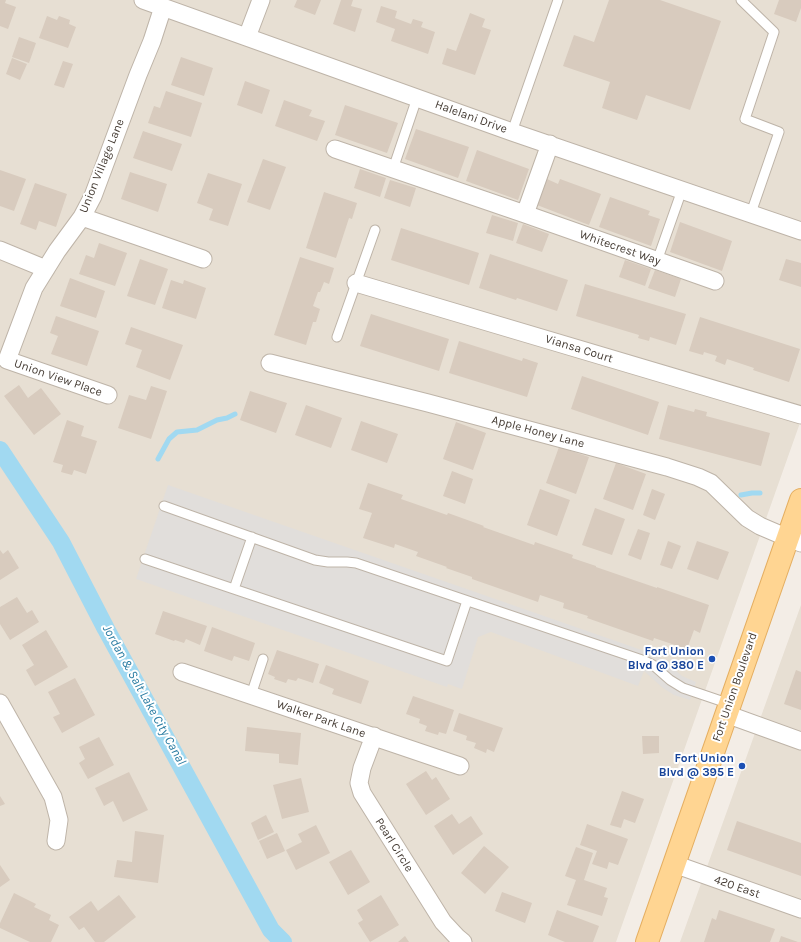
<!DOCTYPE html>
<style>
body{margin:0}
canvas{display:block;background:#f3ede6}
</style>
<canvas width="801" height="942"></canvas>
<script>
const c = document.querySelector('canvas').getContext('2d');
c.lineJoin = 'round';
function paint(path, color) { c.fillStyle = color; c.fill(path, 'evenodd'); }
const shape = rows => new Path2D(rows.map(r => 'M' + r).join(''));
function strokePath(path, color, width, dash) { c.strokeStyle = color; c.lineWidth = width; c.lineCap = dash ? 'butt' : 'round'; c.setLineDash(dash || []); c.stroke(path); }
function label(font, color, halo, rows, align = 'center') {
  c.font = font + ' Karla,sans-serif'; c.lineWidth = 4; c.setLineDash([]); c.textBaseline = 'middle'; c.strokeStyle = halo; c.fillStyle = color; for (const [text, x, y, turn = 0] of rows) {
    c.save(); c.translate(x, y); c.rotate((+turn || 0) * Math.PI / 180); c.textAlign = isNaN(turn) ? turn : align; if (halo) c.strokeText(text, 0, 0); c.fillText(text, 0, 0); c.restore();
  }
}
paint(shape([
 [0,0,801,0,801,420,616,942,0,942],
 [801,605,801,942,680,942]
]), '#e7dfd3');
paint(shape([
 [168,485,656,655,667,663,682,676,696,682,690,700,674,695,663,688,644,671,638,686,491,632,478,637,462,689,448,684,447,687,136,579]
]), '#e1dedb');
strokePath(shape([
 [158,459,169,439,177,432,197,430,217,420,227,418,235,414],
 [741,495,752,493,760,493]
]), '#a1d9f1', 5);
strokePath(shape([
 [0,450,61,542,106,629,271,930,283,942]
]), '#a1d9f1', 18);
paint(shape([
 [0,0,6,0,5,3,16,7,8,29,0,26],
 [297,0,321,0,315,15,294,7],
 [341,0,353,0,351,6,362,9,355,32,333,24],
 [609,0,660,0,721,21,690,110,646,95,637,120,602,108,610,82,563,66,574,35,594,42],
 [779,0,801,0,801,8,796,22,774,14],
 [381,6,397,11,395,18,411,24,413,19,423,22,421,27,435,32,428,54,391,41,395,29,376,22],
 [470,13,485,19,482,27,491,30,475,75,442,64,447,48,456,51],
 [47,16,57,20,59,16,70,20,69,24,76,27,68,48,39,38],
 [19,37,36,43,29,63,12,57],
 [181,57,213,68,204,96,171,85],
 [12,58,27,64,20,80,6,74],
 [63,61,73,64,64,88,54,85],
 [245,81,270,90,262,114,237,105],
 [166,91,202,103,191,137,148,123,154,106,160,108],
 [284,100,312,110,309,116,325,121,317,141,275,126],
 [345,105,398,123,387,153,335,135],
 [416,129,469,147,458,178,405,159],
 [143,131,182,144,172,171,133,158],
 [477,150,529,169,518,200,466,181],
 [263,159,286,167,270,210,247,202],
 [360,169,386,178,380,197,354,188],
 [0,170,26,179,14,211,0,206],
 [130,172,167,184,158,212,121,199],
 [208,173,242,184,228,226,209,220,213,209,197,203],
 [547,179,558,184,560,179,601,194,589,225,537,205],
 [390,180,416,188,410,207,384,198],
 [35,183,67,194,56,227,39,221,36,230,20,224],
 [324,192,357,203,352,219,349,218,336,258,306,248],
 [610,197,650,211,648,215,660,219,651,246,599,227],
 [492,215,518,223,513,241,486,233],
 [680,222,732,241,722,271,670,252],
 [523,224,549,234,542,252,516,243],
 [401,228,479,253,469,285,391,260],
 [99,243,127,253,115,286,79,274,86,255,94,258],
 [490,254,568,280,557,311,517,298,516,300,479,288],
 [300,257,334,268,329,284,324,282,320,292,318,292,313,306,320,309,316,322,313,322,306,345,274,335],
 [140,259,168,269,155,305,127,296],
 [786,259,801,263,801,287,779,280],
 [625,260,651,269,645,286,619,277],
 [655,270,681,279,675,297,648,288],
 [70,278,105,291,96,318,60,306],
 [171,280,183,284,184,280,206,288,196,319,162,308],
 [585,284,686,314,676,345,650,337,649,341,638,338,639,335,576,316],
 [371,314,449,339,439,371,360,346],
 [56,316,99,331,87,366,51,354,58,336,50,333],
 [700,317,800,349,789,382,753,370,754,368,727,359,725,365,715,361,717,356,704,352,703,355,689,351],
 [131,327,183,345,170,380,136,367,142,350,125,344],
 [459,341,522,361,523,358,538,363,527,397,449,373],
 [582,376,659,402,648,435,571,409],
 [19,385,28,398,41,388,61,414,34,435,4,396],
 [151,386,167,391,151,439,118,428,129,395,146,400],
 [250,391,287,403,276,433,240,420],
 [306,405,342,418,331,448,295,435],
 [668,405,694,412,695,409,707,412,706,416,770,433,761,466,659,439],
 [67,420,84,426,81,436,97,441,86,474,74,470,72,475,61,472,63,465,53,462],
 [361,421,398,434,387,463,351,450],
 [456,422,486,433,473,470,443,459],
 [559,447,589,457,576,494,546,483],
 [616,463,646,474,633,510,603,499],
 [452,471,473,479,465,504,443,496],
 [368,483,403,495,401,499,447,515,448,513,484,526,483,527,534,545,535,542,573,555,572,558,596,566,596,567,657,588,657,587,709,605,700,633,694,630,687,649,654,638,653,641,587,618,588,616,563,608,564,603,540,595,538,602,472,579,472,577,446,568,447,567,416,556,418,552,395,544,394,548,363,538,372,513,359,509],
 [540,489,570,500,557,536,527,525],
 [652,489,665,494,655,520,643,515],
 [595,508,625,519,612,555,582,545],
 [638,529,650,533,641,560,628,555],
 [668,541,681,546,672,569,660,565],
 [697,541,729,552,718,580,687,569],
 [0,550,3,554,8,550,19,568,0,580],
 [17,597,27,613,32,610,39,622,10,640,0,624,0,607],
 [163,611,207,626,200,645,186,639,184,643,175,640,174,641,155,634],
 [212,627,255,643,249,661,234,656,232,661,204,651],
 [46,630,68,667,35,686,26,670,34,665,22,645],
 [277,650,319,664,313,683,298,678,296,681,288,679,286,683,274,679,275,677,268,674],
 [326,665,369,681,361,704,332,694,334,689,319,683],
 [796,670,801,672,801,710,784,704],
 [75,678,95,715,62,733,53,717,60,714,48,692],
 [413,696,454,710,446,734,439,732,438,735,425,731,427,726,419,723,420,719,406,714],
 [459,713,503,728,494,752,487,749,486,753,474,748,476,743,466,740,467,736,453,731],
 [247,727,301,733,298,765,279,763,279,754,245,751],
 [642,736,659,736,659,753,643,754],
 [99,737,114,765,88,779,79,763,85,759,79,747],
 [426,771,432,780,436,777,450,799,426,815,406,784],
 [129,772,148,810,123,822,113,801,104,806,95,788],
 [301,778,309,812,282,819,273,785],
 [622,791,644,799,635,823,624,819,621,828,610,825],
 [0,796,5,804,0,806],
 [452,814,459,824,471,816,483,834,453,855,434,826],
 [266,815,274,832,258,840,251,823],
 [737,821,801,843,801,876,727,850],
 [587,824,628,839,618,865,609,862,607,869,592,864,597,851,580,845],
 [316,825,330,853,296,870,286,850,302,842,298,834],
 [135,831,164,835,158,883,114,877,117,860,132,862],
 [277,833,285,851,267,859,259,841],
 [484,846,509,867,485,894,461,873],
 [576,847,593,853,584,880,607,888,604,897,608,898,602,916,567,905,576,880,565,876],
 [351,850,370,882,348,895,329,862],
 [0,865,10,880,0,887],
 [502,892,532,903,525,923,495,911],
 [14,893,36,904,34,907,51,915,49,920,59,925,51,942,30,942,0,928,0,923],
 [119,895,136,917,104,942,95,942,84,927,79,930,69,917,91,901,98,911],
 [381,895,399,925,370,942,358,923,363,920,357,910],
 [557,910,599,926,593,942,565,942,548,935],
 [719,910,775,929,770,942,704,942,712,918,716,920],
 [405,936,409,942,398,942],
 [781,936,798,942,779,942]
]), '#d8cbbe');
const service = shape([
 [741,0,774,32,745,119,779,132,751,213],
 [512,132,558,0],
 [393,169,417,98],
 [657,261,682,190],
 [337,337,375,230],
 [164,506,315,560,328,562,347,562,356,563,645,661,653,665,670,680,683,688,730,704],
 [145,559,447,661,467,601],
 [234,589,252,537],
 [251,695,263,659]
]);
const minor = shape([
 [143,0,512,132,801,231],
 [247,37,261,0],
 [335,149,525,214,715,281],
 [525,214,550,144],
 [82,217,203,259],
 [0,250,46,269],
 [356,283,801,415],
 [270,363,428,403,667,467,698,477,711,483,747,518,760,526,788,538,801,543],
 [108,395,7,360,34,288,57,251,82,217,93,196,138,75,152,41,163,7],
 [182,672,460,766],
 [0,703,53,797,59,820,56,841],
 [726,714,801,741],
 [374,736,362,768,359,783,362,793,443,922,457,937,463,942],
 [674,864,801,909]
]);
const primary = shape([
 [647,942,801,500]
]);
strokePath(service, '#beb4a8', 11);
strokePath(minor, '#beb4a8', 19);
strokePath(primary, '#e5af62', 24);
strokePath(service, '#fff', 9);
strokePath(minor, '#fff', 17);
strokePath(primary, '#ffd592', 22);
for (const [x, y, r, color] of [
 [712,659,4,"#1a4fb4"],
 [742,766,4,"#1a4fb4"]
]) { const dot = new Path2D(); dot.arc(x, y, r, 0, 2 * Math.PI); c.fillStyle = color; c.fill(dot); strokePath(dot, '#fff', 1.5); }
label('12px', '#463d35', '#fff', [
 ["Halelani Drive",471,117,20],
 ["Union Village Lane",102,166,-68],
 ["Whitecrest Way",620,248,19],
 ["Viansa Court",579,349,17],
 ["Union View Place",58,378,19],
 ["Apple Honey Lane",538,432,15],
 ["Fort Union Boulevard",735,687,-71],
 ["Walker Park Lane",321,719,19],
 ["Pearl Circle",394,845,58],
 ["420 East",737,887,19]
]);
label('bold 12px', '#164399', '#fff', [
 ["Fort Union",704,652],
 ["Blvd @ 380 E",704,666],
 ["Fort Union",734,759],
 ["Blvd @ 395 E",734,773]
], 'right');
label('italic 13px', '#2a7ca2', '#fff', [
 ["Jordan & Salt Lake City Canal",144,695,61]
]);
</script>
